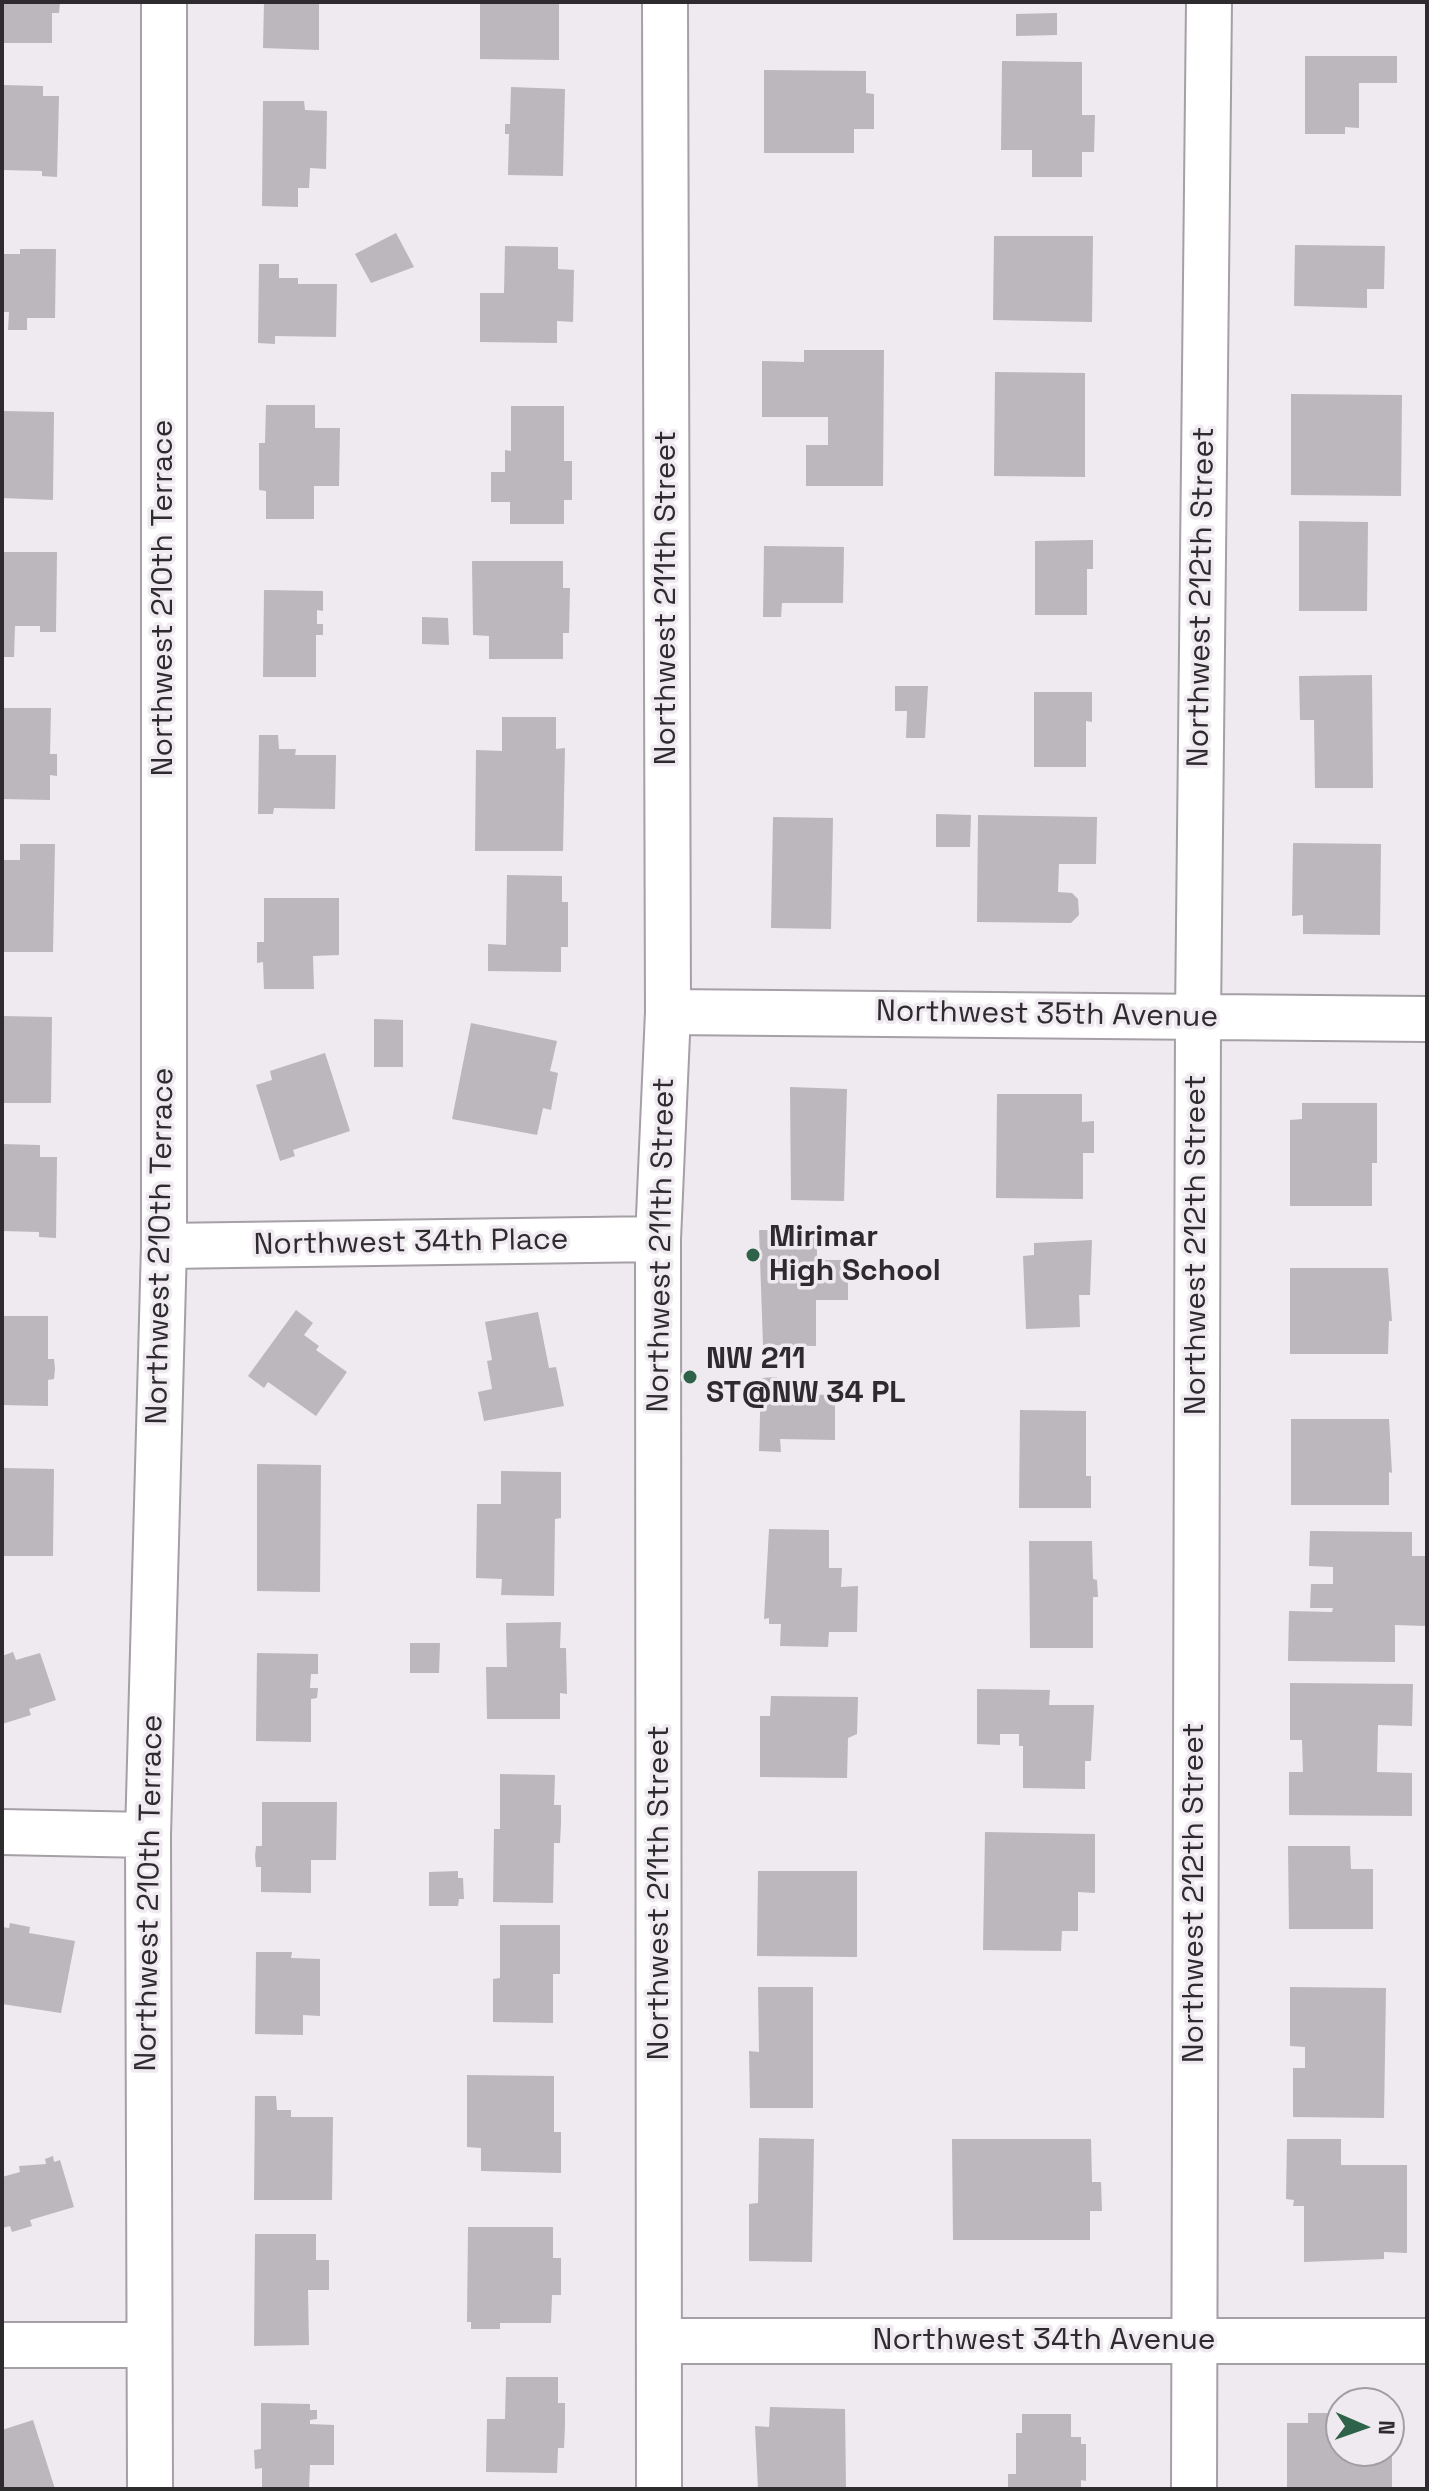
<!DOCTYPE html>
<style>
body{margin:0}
#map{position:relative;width:1429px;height:2491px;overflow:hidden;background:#efe9f0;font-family:"Space Grotesk",sans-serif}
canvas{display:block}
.frame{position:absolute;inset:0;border:4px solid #2d2b2d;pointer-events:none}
.north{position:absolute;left:1325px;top:2387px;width:80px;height:80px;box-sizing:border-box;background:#efe9f0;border:2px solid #a19da2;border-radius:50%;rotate:92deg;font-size:22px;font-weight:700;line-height:32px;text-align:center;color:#2d2b2d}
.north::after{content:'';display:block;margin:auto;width:28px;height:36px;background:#2e6349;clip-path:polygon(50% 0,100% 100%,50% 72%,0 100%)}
</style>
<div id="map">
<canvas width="1429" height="2491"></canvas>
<div class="frame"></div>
<div class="north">N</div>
</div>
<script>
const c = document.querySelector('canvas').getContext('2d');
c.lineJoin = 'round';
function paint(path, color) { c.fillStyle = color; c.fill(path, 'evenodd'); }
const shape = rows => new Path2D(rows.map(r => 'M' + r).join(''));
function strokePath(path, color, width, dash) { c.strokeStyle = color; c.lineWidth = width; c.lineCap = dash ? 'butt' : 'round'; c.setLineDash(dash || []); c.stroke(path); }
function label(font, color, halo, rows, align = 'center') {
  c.font = font + ' "Space Grotesk",sans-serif'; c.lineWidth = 7; c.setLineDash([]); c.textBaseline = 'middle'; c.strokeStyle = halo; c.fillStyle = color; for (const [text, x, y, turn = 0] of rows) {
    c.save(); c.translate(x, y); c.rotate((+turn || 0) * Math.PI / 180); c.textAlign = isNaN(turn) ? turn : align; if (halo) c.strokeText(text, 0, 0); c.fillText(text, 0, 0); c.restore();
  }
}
paint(shape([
 [2,2,60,2,59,13,52,13,52,43,3,43],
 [264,2,319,2,319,50,263,48],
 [480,2,559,2,559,60,480,59],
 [1057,13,1057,35,1016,36,1016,14],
 [1305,56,1397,56,1397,83,1359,83,1359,128,1345,127,1345,134,1305,134],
 [1002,61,1082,62,1082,115,1095,115,1094,152,1082,152,1082,177,1032,177,1032,150,1001,150],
 [764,70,866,71,866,93,874,94,874,129,854,129,854,153,764,153],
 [2,85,43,86,43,96,59,96,57,177,42,176,42,171,2,170],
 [511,87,565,89,563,176,508,175,509,134,505,134,505,124,510,124],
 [263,101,304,101,305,110,327,111,326,169,310,168,309,188,298,188,298,207,262,206],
 [396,233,414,267,371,283,355,254],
 [994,236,1093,236,1092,322,993,320],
 [1295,245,1385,246,1384,289,1367,289,1367,308,1294,306],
 [505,246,558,247,558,269,574,270,573,322,557,321,557,343,480,342,480,293,504,293],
 [20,249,56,249,55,318,27,318,27,330,8,330,9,312,2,312,2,254,20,254],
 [259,264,279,264,279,278,298,278,298,284,337,284,336,337,275,336,275,344,258,343],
 [804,350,884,350,883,486,806,486,806,445,828,445,828,417,762,417,762,361,804,362],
 [995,372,1085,373,1085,477,994,476],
 [1291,394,1402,395,1401,496,1291,495],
 [266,405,315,405,315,428,340,428,339,486,314,486,314,519,266,519,266,491,259,490,259,443,265,443],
 [511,406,564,406,564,461,572,461,572,500,564,500,564,524,510,524,510,502,491,502,491,472,505,472,505,450,511,451],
 [2,411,54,412,53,500,2,498],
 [1299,521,1368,522,1367,611,1299,611],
 [1093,540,1093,569,1087,569,1087,615,1035,615,1035,541],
 [764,546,844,547,843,603,782,603,781,617,763,617],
 [2,552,57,552,56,632,40,632,40,626,15,626,14,657,2,657],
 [472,561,563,561,563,588,570,588,569,633,563,633,563,659,489,659,489,636,473,635],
 [264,590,323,591,323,611,317,610,317,624,323,624,323,635,316,635,316,677,263,677],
 [422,617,448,618,449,645,422,644],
 [1372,675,1373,788,1315,788,1314,720,1300,720,1299,676],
 [895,686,928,686,925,738,906,738,907,711,895,711],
 [1034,692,1092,692,1092,722,1086,721,1086,767,1034,767],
 [2,708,51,708,50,754,57,754,57,776,50,775,50,800,2,799],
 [502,717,556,717,556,749,565,748,563,851,475,851,476,750,502,751],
 [259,735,278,735,279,749,296,749,295,755,336,755,335,809,274,808,273,814,258,814],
 [936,814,971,815,970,847,936,847],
 [978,815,1097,817,1096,864,1059,864,1058,892,1072,893,1078,899,1079,915,1071,923,977,922],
 [773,817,833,818,831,929,771,928],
 [1293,843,1381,844,1380,935,1303,934,1303,915,1292,916],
 [20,844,55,844,53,952,2,952,2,860,20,860],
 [507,875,562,876,562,902,568,902,568,947,561,947,561,972,488,971,488,944,506,945],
 [264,898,339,898,339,955,313,956,314,989,264,989,263,962,257,963,257,942,264,942],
 [2,1016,52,1017,51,1103,2,1103],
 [374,1019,403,1020,403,1067,374,1067],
 [471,1023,557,1041,550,1071,558,1073,551,1110,543,1108,537,1135,452,1119],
 [325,1053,350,1131,293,1150,295,1156,280,1161,256,1085,272,1080,270,1071],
 [790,1087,847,1089,844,1201,791,1200],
 [997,1094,1082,1094,1082,1122,1094,1121,1094,1153,1083,1153,1083,1199,996,1198],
 [1302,1103,1377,1103,1377,1163,1372,1163,1372,1206,1290,1206,1290,1120,1302,1119],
 [2,1144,40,1145,40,1157,57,1157,56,1238,39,1237,39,1232,2,1231],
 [759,1230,817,1230,817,1260,848,1260,848,1300,816,1300,816,1346,763,1345],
 [1092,1240,1090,1295,1079,1295,1080,1327,1026,1329,1023,1256,1034,1255,1034,1243],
 [1290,1268,1388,1268,1392,1321,1389,1321,1388,1354,1290,1354],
 [296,1310,313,1323,304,1335,319,1346,316,1350,347,1372,316,1416,268,1382,264,1388,248,1376],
 [538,1312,549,1368,556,1367,564,1406,484,1421,478,1392,492,1389,487,1361,492,1360,485,1322],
 [2,1316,48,1316,48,1359,54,1359,55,1369,54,1379,48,1380,48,1406,2,1405],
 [777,1377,777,1387,790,1388,790,1394,835,1395,835,1440,780,1439,781,1452,759,1451,761,1378],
 [1020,1410,1086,1411,1086,1476,1091,1476,1091,1508,1019,1508],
 [1291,1419,1389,1419,1392,1473,1389,1472,1389,1505,1291,1505],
 [257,1464,321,1465,320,1592,257,1591],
 [2,1468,54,1469,53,1556,2,1556],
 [501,1471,561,1472,561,1518,555,1519,554,1596,501,1595,502,1579,476,1578,477,1504,501,1504],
 [769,1529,829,1530,829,1568,842,1568,841,1587,858,1586,857,1632,829,1632,828,1647,780,1646,781,1624,769,1624,769,1618,764,1619],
 [1310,1531,1412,1532,1412,1556,1427,1556,1427,1626,1395,1625,1395,1662,1288,1661,1289,1611,1332,1612,1333,1608,1310,1608,1311,1584,1333,1584,1333,1567,1309,1566],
 [1029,1541,1092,1541,1093,1579,1097,1580,1098,1597,1093,1597,1093,1648,1030,1648],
 [561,1622,560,1648,566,1648,567,1694,560,1693,560,1719,487,1719,486,1667,507,1667,506,1623],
 [410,1643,440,1643,439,1673,410,1673],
 [13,1652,16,1660,40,1653,56,1700,29,1709,31,1715,2,1724,2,1656],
 [257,1653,318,1654,318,1674,311,1674,310,1688,318,1688,317,1698,311,1699,311,1742,256,1741],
 [1290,1683,1413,1684,1412,1726,1378,1725,1377,1772,1412,1773,1412,1816,1289,1815,1289,1772,1303,1772,1302,1740,1290,1740],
 [977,1689,1050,1690,1049,1705,1094,1705,1091,1761,1085,1761,1085,1789,1023,1788,1023,1746,1019,1746,1019,1734,1000,1734,1000,1745,977,1744],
 [771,1696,858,1697,857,1734,848,1738,847,1778,760,1777,760,1716,770,1716],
 [500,1774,555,1775,554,1805,561,1805,561,1824,560,1843,554,1843,553,1903,493,1902,494,1829,500,1829],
 [262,1802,337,1802,336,1860,311,1860,311,1893,261,1892,261,1867,256,1867,255,1856,256,1846,262,1846],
 [985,1832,1095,1834,1095,1893,1078,1892,1078,1931,1062,1931,1061,1951,983,1950],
 [1288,1846,1350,1846,1351,1869,1373,1869,1373,1929,1289,1929],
 [458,1871,458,1878,463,1878,464,1899,459,1899,458,1906,429,1906,429,1872],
 [758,1871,857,1871,857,1957,757,1956],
 [10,1923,30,1927,29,1933,75,1941,61,2013,2,2004,2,1927,9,1928],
 [500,1925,560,1925,560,1974,553,1974,553,2023,493,2022,493,1979,500,1978],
 [256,1952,292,1952,291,1958,320,1959,320,2016,303,2015,303,2035,255,2034],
 [758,1987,813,1987,813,2108,750,2108,749,2051,759,2052],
 [1290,1987,1386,1988,1384,2118,1293,2117,1293,2068,1305,2068,1305,2047,1290,2046],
 [467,2075,554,2076,554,2132,561,2132,561,2173,481,2171,481,2148,467,2147],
 [255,2096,276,2096,277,2110,291,2110,291,2117,333,2117,332,2200,254,2200],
 [759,2138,814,2139,812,2262,749,2261,749,2204,758,2203],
 [952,2139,1091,2139,1092,2182,1101,2182,1102,2211,1090,2211,1090,2240,953,2240],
 [1287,2139,1341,2139,1341,2165,1407,2165,1407,2253,1384,2252,1384,2259,1304,2262,1304,2206,1293,2206,1294,2200,1286,2199],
 [53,2156,54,2162,60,2160,74,2207,30,2220,32,2226,12,2232,10,2226,2,2228,2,2177,20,2172,19,2166,46,2164,45,2159],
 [468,2227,553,2227,553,2258,561,2258,561,2295,552,2295,551,2323,500,2323,500,2329,471,2329,471,2322,467,2322],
 [255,2234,316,2234,316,2260,329,2260,329,2290,308,2290,309,2345,254,2346],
 [506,2377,558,2377,558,2403,565,2403,565,2425,564,2448,558,2448,557,2473,486,2472,487,2419,505,2419],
 [261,2403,310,2404,310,2410,317,2410,317,2419,310,2420,310,2424,334,2425,334,2465,310,2465,309,2489,262,2489,262,2468,255,2469,254,2450,261,2449],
 [770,2407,845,2409,846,2489,758,2489,755,2426,769,2427],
 [1308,2413,1341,2413,1341,2451,1389,2451,1389,2414,1392,2414,1392,2489,1287,2489,1287,2423,1308,2423],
 [1022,2414,1071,2414,1071,2437,1081,2437,1081,2444,1086,2444,1086,2481,1081,2480,1081,2489,1008,2489,1008,2474,1016,2474,1016,2433,1022,2433],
 [33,2420,55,2489,2,2489,2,2430]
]), '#bcb6bd');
const minor = shape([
 [668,1012,1427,1019],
 [164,1246,658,1239],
 [2,1832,148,1835],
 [661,2341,1427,2341],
 [2,2345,148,2345],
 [150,2489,148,1835,164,1246,164,2],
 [659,2489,658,1239,668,1012,665,2],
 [1194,2489,1198,1017,1209,2]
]);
strokePath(minor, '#a59fa6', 48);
strokePath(minor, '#fff', 44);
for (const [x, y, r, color] of [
 [753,1255,8,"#2e6349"],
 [690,1377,8,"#2e6349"]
]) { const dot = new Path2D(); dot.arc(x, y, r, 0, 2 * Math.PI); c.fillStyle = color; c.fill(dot); strokePath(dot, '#efe9f0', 3); }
label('30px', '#2d2b2d', '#efe9f0', [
 ["Northwest 212th Street",1202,597,-89],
 ["Northwest 210th Terrace",164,598,-90],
 ["Northwest 211th Street",667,598,-90],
 ["Northwest 35th Avenue",1047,1015,1],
 ["Northwest 34th Place",411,1243,-1],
 ["Northwest 211th Street",662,1245,-89],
 ["Northwest 212th Street",1197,1245,-90],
 ["Northwest 210th Terrace",161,1246,-89],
 ["Northwest 210th Terrace",150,1893,-89],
 ["Northwest 211th Street",660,1893,-90],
 ["Northwest 212th Street",1195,1893,-90],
 ["Northwest 34th Avenue",1044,2341]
]);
label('bold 30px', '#2d2b2d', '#efe9f0', [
 ["Mirimar",769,1238],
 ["High School",769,1272],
 ["NW 211",706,1360],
 ["ST@NW 34 PL",706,1394]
], 'left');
</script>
